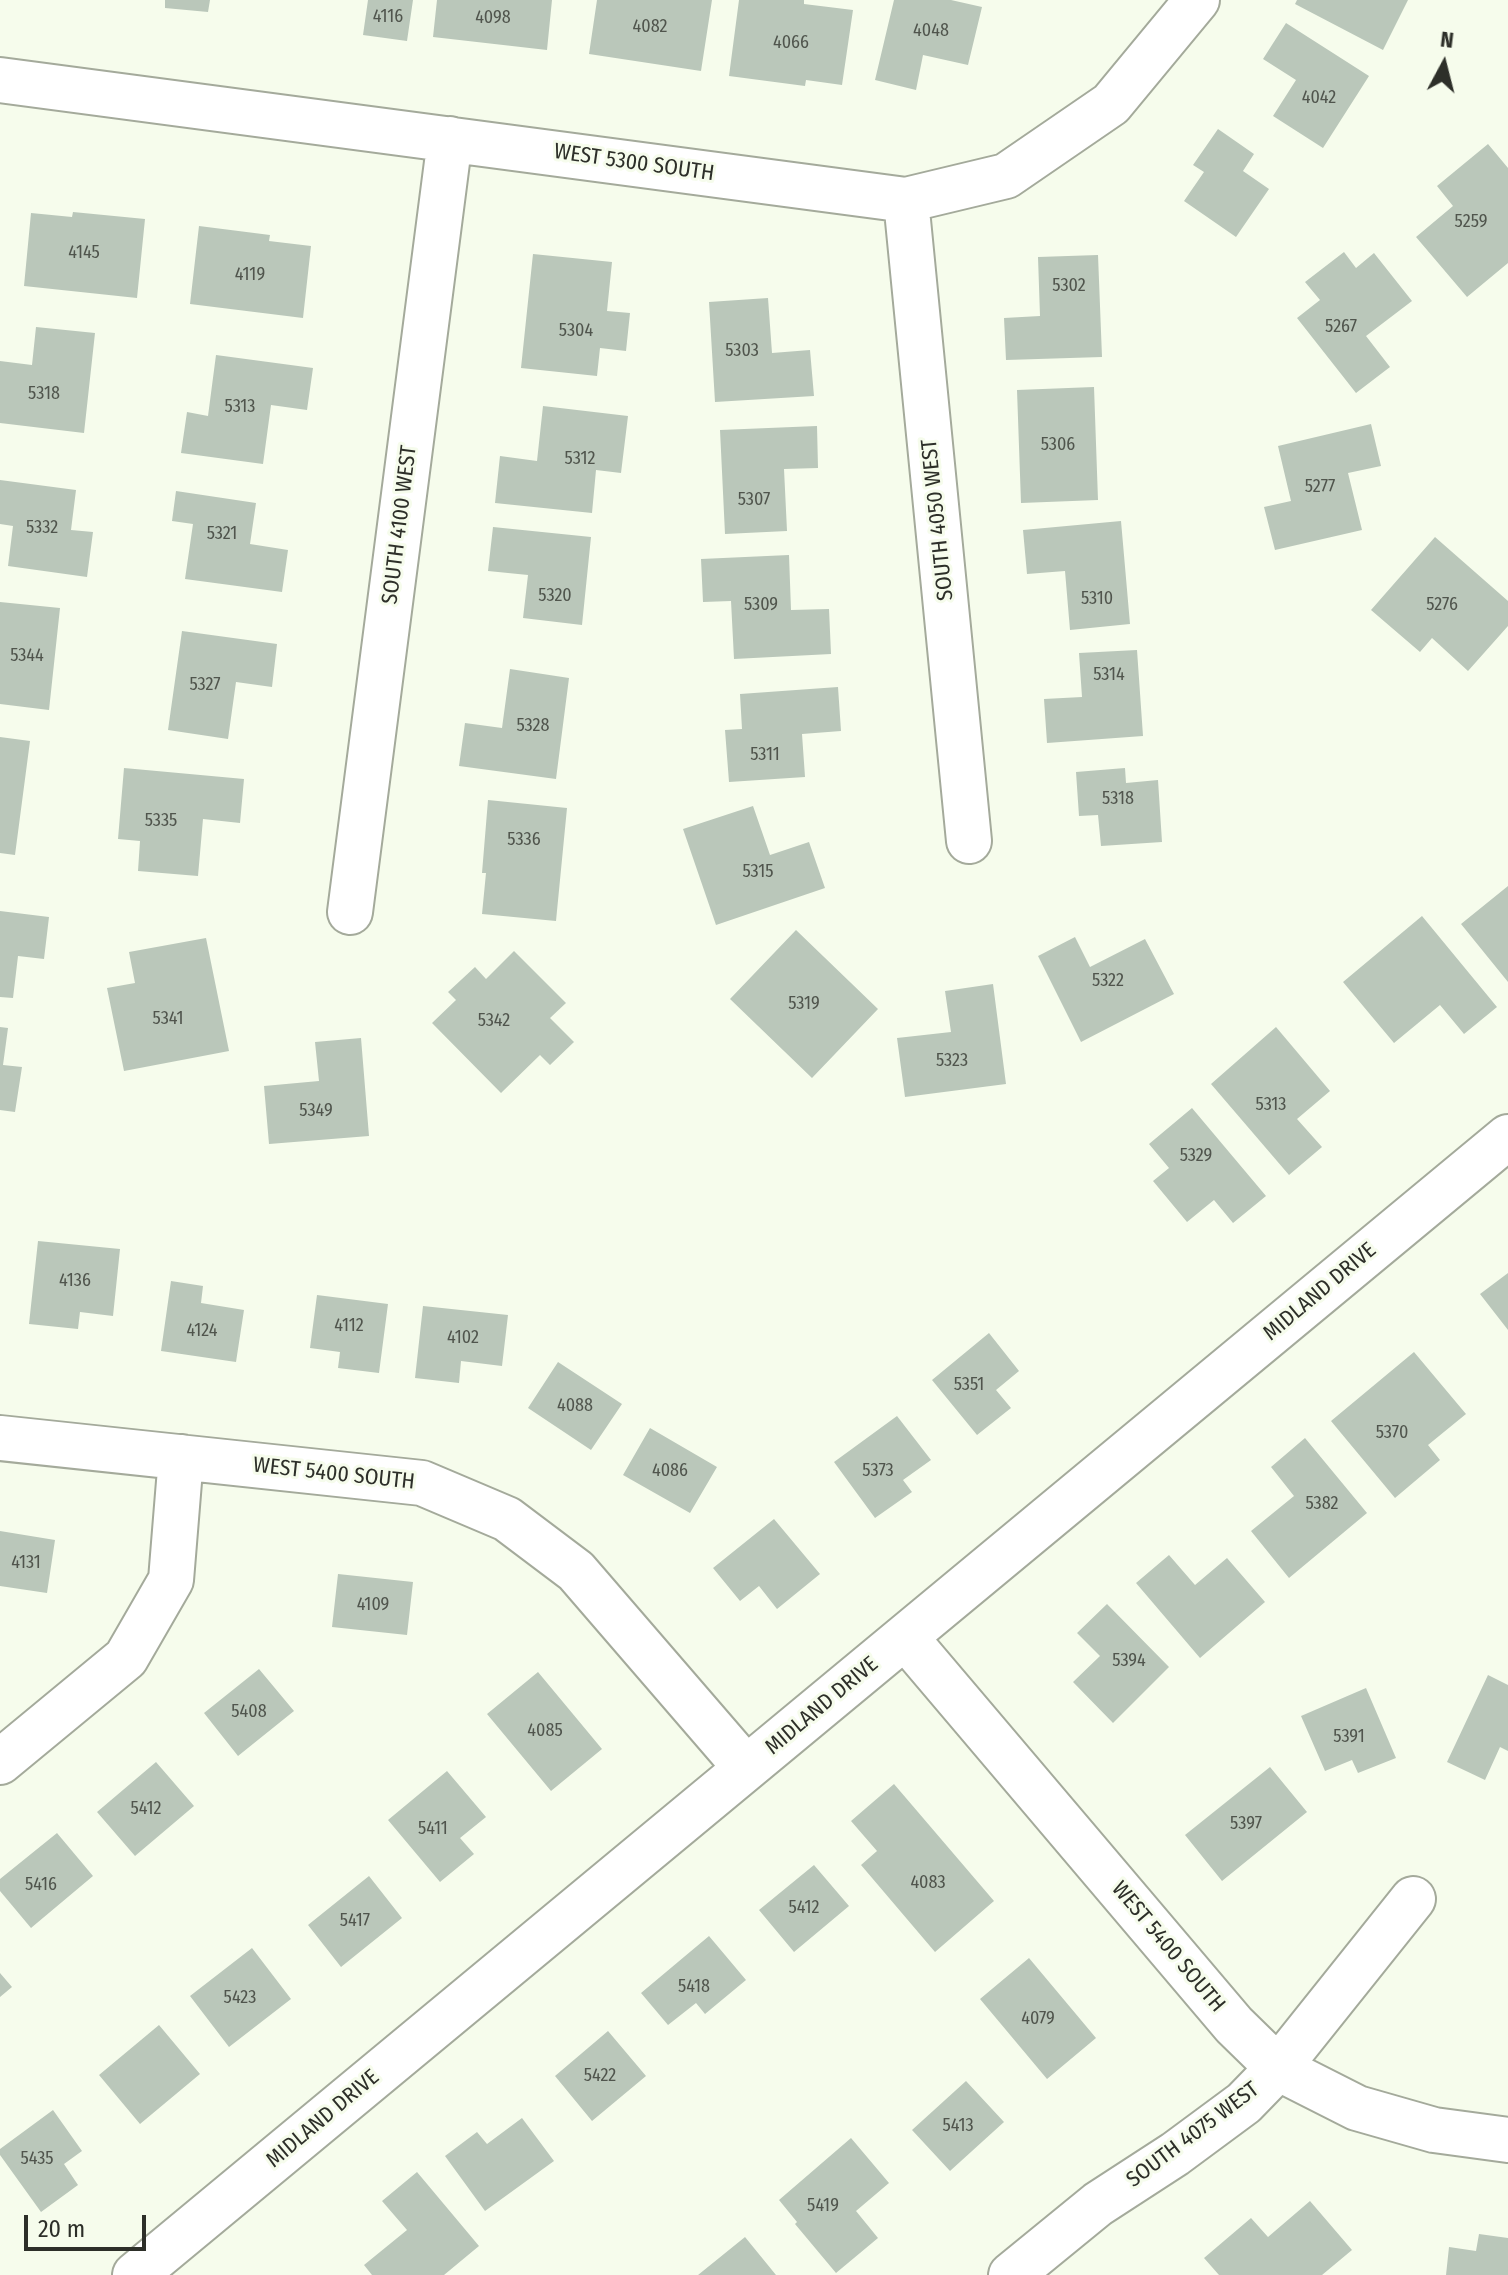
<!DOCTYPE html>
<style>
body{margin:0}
#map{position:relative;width:1508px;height:2275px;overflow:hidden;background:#f6fcec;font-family:"Fira Sans Condensed",sans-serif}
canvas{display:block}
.north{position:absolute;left:1404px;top:24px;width:80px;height:80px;-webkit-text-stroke:6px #f6fcec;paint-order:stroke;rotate:7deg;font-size:22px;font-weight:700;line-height:32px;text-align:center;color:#2d2f29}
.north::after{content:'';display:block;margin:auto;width:28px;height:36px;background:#2d2f29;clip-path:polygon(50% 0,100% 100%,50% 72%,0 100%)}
.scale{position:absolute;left:24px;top:2215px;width:122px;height:36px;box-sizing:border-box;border:4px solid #2d2f29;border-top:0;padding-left:10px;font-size:24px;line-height:28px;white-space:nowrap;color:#2d2f29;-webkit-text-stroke:6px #f6fcec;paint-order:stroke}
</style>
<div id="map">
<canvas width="1508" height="2275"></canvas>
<div class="north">N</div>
<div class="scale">20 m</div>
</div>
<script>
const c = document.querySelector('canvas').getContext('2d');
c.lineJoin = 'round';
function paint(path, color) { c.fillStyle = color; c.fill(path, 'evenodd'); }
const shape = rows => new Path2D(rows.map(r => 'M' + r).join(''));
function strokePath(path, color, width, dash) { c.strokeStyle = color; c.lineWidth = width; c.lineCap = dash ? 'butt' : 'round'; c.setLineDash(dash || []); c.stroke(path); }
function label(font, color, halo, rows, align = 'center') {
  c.font = font + ' "Fira Sans Condensed",sans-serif'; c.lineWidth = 6; c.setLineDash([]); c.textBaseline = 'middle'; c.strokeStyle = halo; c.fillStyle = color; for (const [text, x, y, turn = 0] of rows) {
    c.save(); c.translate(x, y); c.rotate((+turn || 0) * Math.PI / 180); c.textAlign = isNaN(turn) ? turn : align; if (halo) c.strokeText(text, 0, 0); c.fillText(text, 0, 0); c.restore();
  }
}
paint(shape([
 [165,0,210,0,208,12,165,8],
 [368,0,413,0,407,41,363,35],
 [437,0,552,0,547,50,433,37],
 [597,0,712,0,701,71,589,54],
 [739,0,804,0,804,4,853,10,842,85,806,80,805,86,729,76],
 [894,0,951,0,982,7,968,65,923,55,916,90,875,80],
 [1297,0,1408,0,1383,50,1295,4],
 [1286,23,1369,76,1323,148,1273,116,1296,80,1263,59],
 [1218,129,1254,154,1243,171,1269,189,1236,237,1184,201,1204,172,1193,165],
 [1488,144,1508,168,1508,263,1467,297,1416,237,1453,206,1437,186],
 [73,212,145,219,137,298,24,286,31,213,72,217],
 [199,226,270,235,269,241,311,246,303,318,190,304],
 [1344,252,1356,268,1374,253,1412,301,1366,336,1390,367,1356,393,1297,318,1320,300,1305,282],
 [533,254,612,262,607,311,630,313,626,351,600,348,597,376,521,368],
 [1098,255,1102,357,1006,360,1004,318,1040,316,1038,257],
 [768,298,772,353,810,350,814,396,715,402,709,302],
 [36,327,95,333,84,433,0,423,0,361,32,365],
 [216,355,313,368,307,410,271,405,263,464,181,453,187,412,208,416],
 [1094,387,1098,500,1021,503,1017,390],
 [543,406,628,416,621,473,596,470,592,513,495,503,500,456,537,461],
 [1371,424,1381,466,1348,473,1362,530,1275,550,1264,507,1291,501,1278,446],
 [817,426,818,468,784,469,787,531,725,534,720,430],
 [0,480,76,490,71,530,93,532,87,577,8,566,13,526,0,524],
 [176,491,256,503,250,544,288,550,282,592,185,579,193,524,172,521],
 [1121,521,1130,624,1070,630,1065,571,1027,574,1023,530],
 [493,527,591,537,582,625,523,618,528,575,488,571],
 [1435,537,1508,601,1508,626,1468,671,1432,638,1420,652,1371,610],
 [789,555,791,610,829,609,831,654,734,659,731,601,703,602,701,559],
 [0,602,60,608,49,710,0,704],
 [182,631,277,644,272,687,236,682,228,739,168,730],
 [1137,650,1143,736,1047,743,1044,699,1082,697,1079,653],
 [510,669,569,678,556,779,459,766,465,723,502,728],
 [838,687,841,731,802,734,805,777,729,782,725,730,742,729,740,694],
 [0,737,30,741,15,855,0,853],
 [124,768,244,779,240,823,203,819,198,876,138,871,140,841,118,839],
 [1125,768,1126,783,1158,780,1162,842,1101,846,1098,815,1079,816,1076,772],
 [488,800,567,808,556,921,482,914,486,873,482,873],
 [753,806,770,855,809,842,825,888,716,925,683,829],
 [1508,886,1508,982,1461,924],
 [0,911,49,917,44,959,18,956,13,998,0,997],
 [1422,916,1497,1007,1464,1034,1440,1005,1394,1043,1343,982],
 [796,930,878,1009,812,1078,730,999],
 [1075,937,1090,967,1145,939,1174,994,1081,1042,1038,956],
 [206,938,229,1051,124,1071,107,988,135,983,129,952],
 [514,951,566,1003,550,1018,574,1042,550,1065,540,1055,501,1093,432,1023,456,1000,448,992,475,967,486,979],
 [993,984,1006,1084,905,1097,897,1038,951,1032,945,991],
 [0,1027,8,1028,3,1065,22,1067,15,1112,0,1110],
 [1276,1027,1330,1091,1297,1119,1322,1147,1289,1175,1211,1084],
 [361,1038,369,1136,269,1144,264,1086,319,1081,315,1042],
 [1192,1108,1266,1196,1233,1223,1214,1200,1187,1222,1153,1181,1169,1168,1149,1144],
 [38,1241,120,1249,113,1316,80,1312,78,1329,29,1324],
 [1508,1273,1508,1330,1480,1294],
 [171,1281,203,1286,201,1303,244,1310,236,1362,161,1351],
 [317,1295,388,1304,379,1373,338,1368,340,1352,310,1348],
 [423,1306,508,1315,502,1366,461,1361,459,1383,415,1378],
 [989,1333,1019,1371,996,1390,1011,1408,977,1435,932,1380],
 [1414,1352,1466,1414,1428,1445,1440,1460,1395,1498,1331,1421],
 [558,1362,622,1404,591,1450,528,1408],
 [897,1416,931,1460,903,1480,912,1492,875,1518,834,1462],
 [650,1428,717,1467,690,1513,623,1475],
 [1305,1438,1367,1513,1289,1578,1251,1531,1294,1496,1271,1467],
 [774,1519,820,1574,777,1609,759,1586,740,1601,713,1568],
 [0,1531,55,1540,47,1593,0,1586],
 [1169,1555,1195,1585,1227,1558,1265,1602,1200,1658,1136,1583],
 [338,1574,413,1582,407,1635,332,1627],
 [1107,1604,1169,1667,1113,1723,1073,1682,1100,1656,1077,1633],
 [259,1669,294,1711,238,1756,204,1713],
 [538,1672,602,1749,551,1791,487,1714],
 [1488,1675,1508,1685,1508,1751,1500,1747,1485,1780,1447,1762],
 [1366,1688,1396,1758,1358,1773,1352,1760,1325,1771,1301,1716],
 [156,1762,194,1806,135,1856,97,1812],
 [1270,1767,1307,1812,1222,1881,1185,1835],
 [447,1771,486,1817,460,1838,474,1854,440,1882,388,1820],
 [894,1784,994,1901,935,1952,861,1865,877,1851,851,1821],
 [57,1833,93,1876,31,1928,0,1891,0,1879],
 [814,1865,849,1906,794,1952,759,1910],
 [369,1876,402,1918,341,1967,308,1925],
 [709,1936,746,1980,705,2014,696,2003,668,2025,641,1993],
 [252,1948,291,1999,229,2047,190,1996],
 [1029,1958,1096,2038,1047,2079,980,1999],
 [0,1973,12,1987,0,1997],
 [159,2025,200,2074,140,2124,99,2075],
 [608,2031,646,2076,592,2121,555,2076],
 [966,2081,1004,2122,950,2171,912,2130],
 [53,2110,82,2151,64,2164,78,2185,41,2212,0,2155,0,2149],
 [522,2118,554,2161,485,2211,445,2156,477,2132,487,2144],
 [851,2138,889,2183,856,2211,878,2238,836,2273,795,2224,797,2222,779,2200],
 [417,2172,479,2246,444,2275,372,2275,364,2265,407,2230,382,2201],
 [1310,2201,1352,2250,1322,2275,1219,2275,1204,2258,1251,2218,1268,2237],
 [1479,2234,1508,2238,1508,2275,1446,2275,1449,2247,1476,2251],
 [745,2237,776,2275,698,2275]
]), '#bac7ba');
const minor = shape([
 [0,80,906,200,1006,176,1111,104,1197,0],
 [906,200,969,841],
 [350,912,450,139],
 [0,1438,422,1483,507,1519,576,1571,746,1768],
 [905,1637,1234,2025,1278,2068,1357,2108,1434,2130,1508,2140],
 [0,1762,126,1658,171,1580,181,1457],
 [135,2275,1508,1137],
 [1011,2275,1098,2204,1175,2154,1244,2103,1278,2068,1413,1899]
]);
strokePath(minor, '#a4aa9b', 48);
strokePath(minor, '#fff', 44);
label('18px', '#50554d', null, [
 ["4116",388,17],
 ["4098",493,18],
 ["4082",650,27],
 ["4048",931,31],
 ["4066",791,43],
 ["4042",1319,98],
 ["5259",1471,222],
 ["4145",84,253],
 ["4119",250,275],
 ["5302",1069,286],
 ["5267",1341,327],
 ["5304",576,331],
 ["5303",742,351],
 ["5318",44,394],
 ["5313",240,407],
 ["5306",1058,445],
 ["5312",580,459],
 ["5277",1320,487],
 ["5307",754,500],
 ["5332",42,528],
 ["5321",222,534],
 ["5320",555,596],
 ["5310",1097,599],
 ["5309",761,605],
 ["5276",1442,605],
 ["5344",27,656],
 ["5314",1109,675],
 ["5327",205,685],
 ["5328",533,726],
 ["5311",765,755],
 ["5318",1118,799],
 ["5335",161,821],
 ["5336",524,840],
 ["5315",758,872],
 ["5322",1108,981],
 ["5319",804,1004],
 ["5341",168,1019],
 ["5342",494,1021],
 ["5323",952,1061],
 ["5313",1271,1105],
 ["5349",316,1111],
 ["5329",1196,1156],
 ["4136",75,1281],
 ["4112",349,1326],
 ["4124",202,1331],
 ["4102",463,1338],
 ["5351",969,1385],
 ["4088",575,1406],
 ["5370",1392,1433],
 ["4086",670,1471],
 ["5373",878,1471],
 ["5382",1322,1504],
 ["4131",26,1563],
 ["4109",373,1605],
 ["5394",1129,1661],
 ["5408",249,1712],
 ["4085",545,1731],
 ["5391",1349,1737],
 ["5412",146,1809],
 ["5397",1246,1824],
 ["5411",433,1829],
 ["4083",928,1883],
 ["5416",41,1885],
 ["5412",804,1908],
 ["5417",355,1921],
 ["5418",694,1987],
 ["5423",240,1998],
 ["4079",1038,2019],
 ["5422",600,2076],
 ["5413",958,2126],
 ["5435",37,2159],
 ["5419",823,2206]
]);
label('22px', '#2d2f29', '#f6fcec', [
 ["WEST 5300 SOUTH",634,163,8],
 ["SOUTH 4050 WEST",938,520,-96],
 ["SOUTH 4100 WEST",400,525,-83],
 ["MIDLAND DRIVE",1320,1292,-40],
 ["WEST 5400 SOUTH",334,1474,6],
 ["MIDLAND DRIVE",822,1706,-40],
 ["WEST 5400 SOUTH",1168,1947,50],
 ["MIDLAND DRIVE",323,2119,-40],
 ["SOUTH 4075 WEST",1193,2135,-37]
]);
</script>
